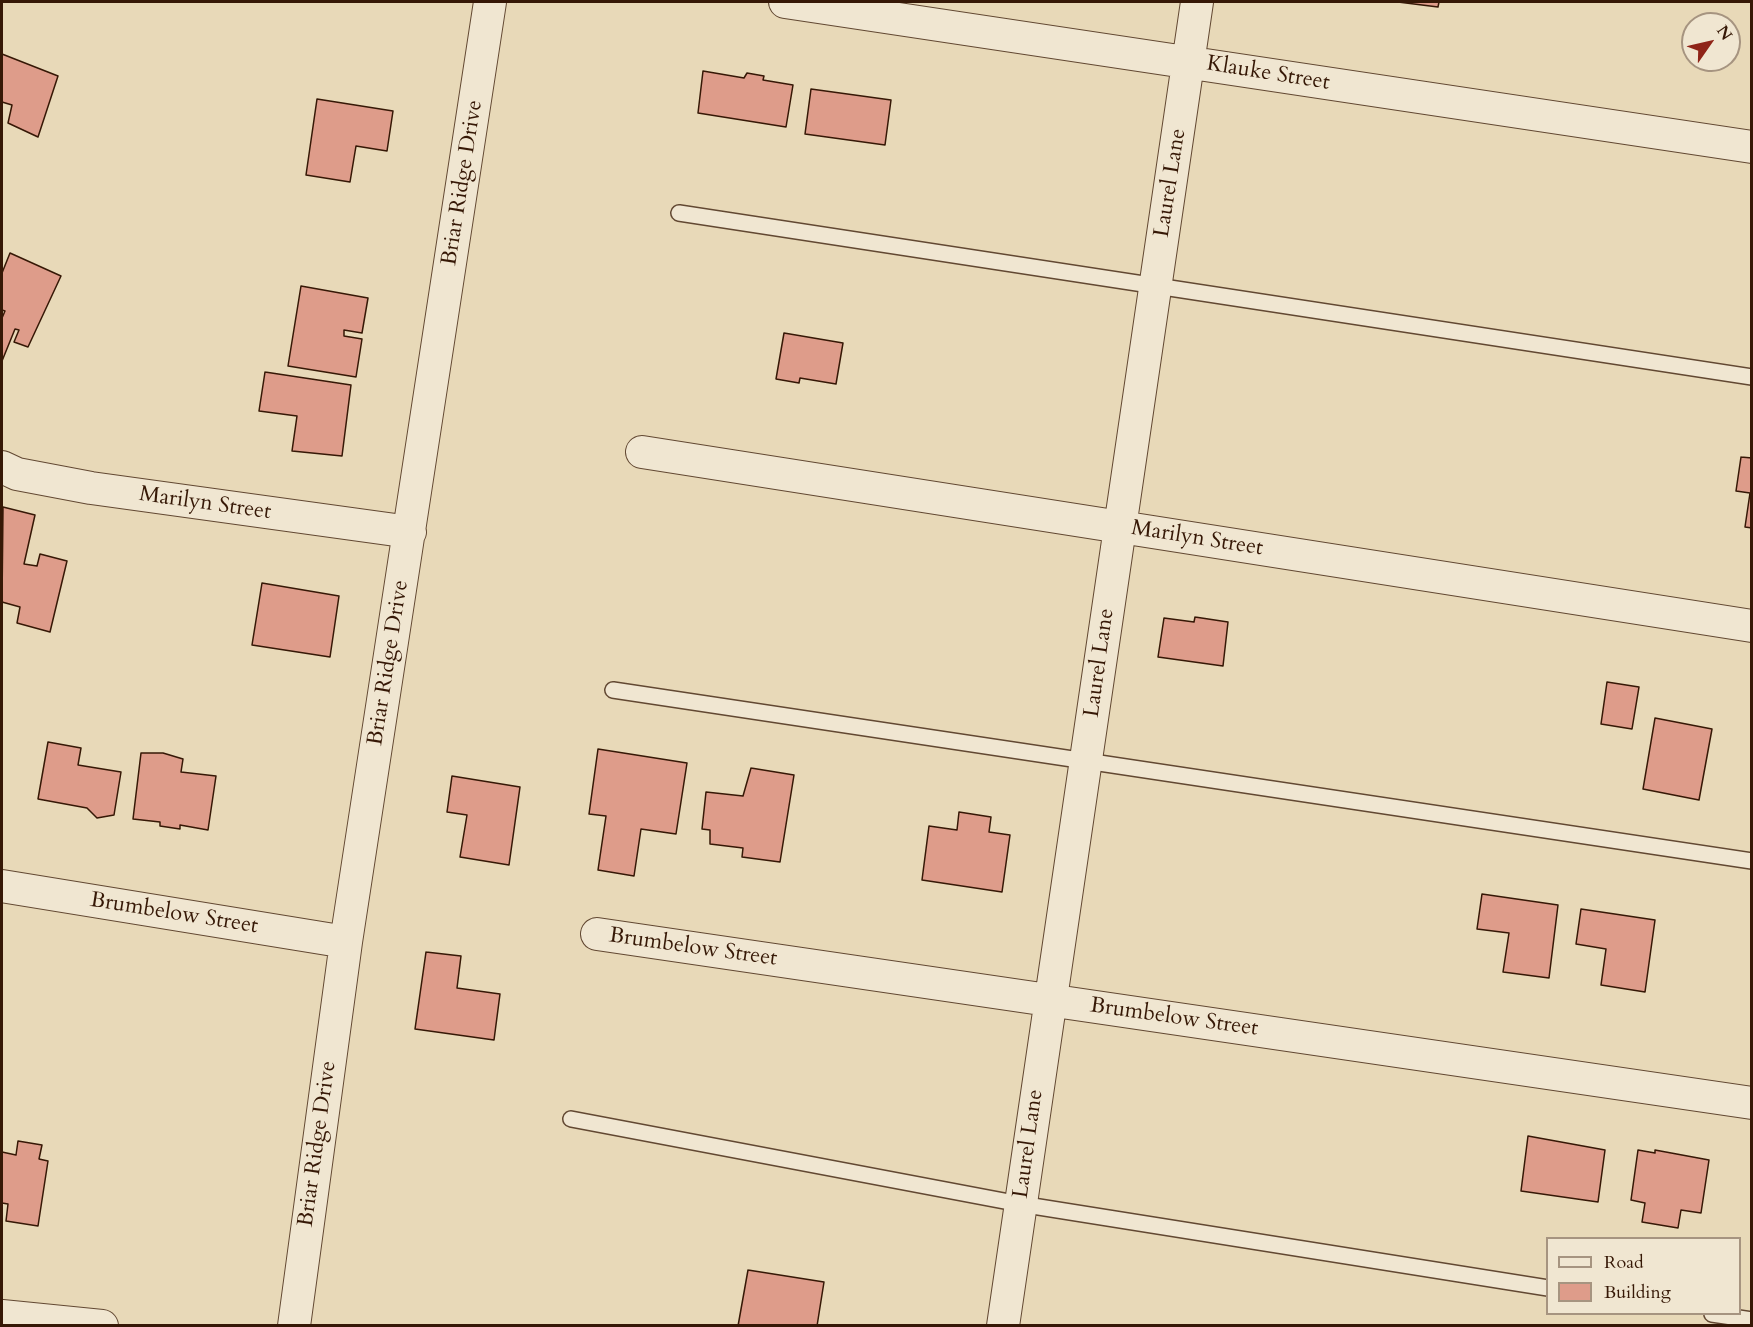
<!DOCTYPE html>
<style>
body{margin:0}
#map{position:relative;width:1753px;height:1327px;overflow:hidden;background:#e8d9b8;font-family:Cardo,serif}
canvas{display:block}
.frame{position:absolute;inset:0;border:3px solid #361806;pointer-events:none}
.legend{position:absolute;left:1546px;top:1237px;width:195px;height:78px;box-sizing:border-box;background:#f0e6d1;border:2px solid #a69480;margin:0;padding:8px 10px;list-style:none;font-size:18px;color:#361806}
.legend li{display:flex;align-items:center;gap:12px;height:30px}
.legend b{width:30px;border:2px solid #a69480}
.north{position:absolute;left:1681px;top:12px;width:60px;height:60px;box-sizing:border-box;background:#f0e6d1;border:2px solid #a69480;border-radius:50%;rotate:56deg;font-size:16px;font-weight:700;line-height:24px;text-align:center;color:#361806}
.north::after{content:'';display:block;margin:auto;width:21px;height:27px;background:#8f2418;clip-path:polygon(50% 0,100% 100%,50% 72%,0 100%)}
</style>
<div id="map">
<canvas width="1753" height="1327"></canvas>
<div class="frame"></div>
<ul class="legend">
<li><b style="height:8px;background:#f0e6d1"></b>Road</li>
<li><b style="height:16px;background:#de9c8a"></b>Building</li>
</ul>
<div class="north">N</div>
</div>
<script>
const c = document.querySelector('canvas').getContext('2d');
c.lineJoin = 'round';
function paint(path, color) { c.fillStyle = color; c.fill(path, 'evenodd'); }
const shape = rows => new Path2D(rows.map(r => 'M' + r).join(''));
function strokePath(path, color, width, dash) { c.strokeStyle = color; c.lineWidth = width; c.lineCap = dash ? 'butt' : 'round'; c.setLineDash(dash || []); c.stroke(path); }
function label(font, color, halo, rows, align = 'center') {
  c.font = font + ' Cardo,serif'; c.lineWidth = 4.5; c.setLineDash([]); c.textBaseline = 'middle'; c.strokeStyle = halo; c.fillStyle = color; for (const [text, x, y, turn = 0] of rows) {
    c.save(); c.translate(x, y); c.rotate((+turn || 0) * Math.PI / 180); c.textAlign = isNaN(turn) ? turn : align; if (halo) c.strokeText(text, 0, 0); c.fillText(text, 0, 0); c.restore();
  }
}
const building = shape([
 [1398,2,1439,2,1438,7,1398,2],
 [2,54,58,76,38,137,8,123,12,105,2,102,2,54],
 [703,71,744,78,747,73,764,76,763,80,793,85,786,127,698,113,703,71],
 [811,89,891,100,885,145,805,134,811,89],
 [317,99,393,111,387,151,356,146,350,182,306,175,317,99],
 [10,253,61,276,28,347,14,342,19,330,15,329,2,361,2,318,5,311,2,310,2,273,10,253],
 [301,286,368,298,362,333,344,330,344,336,362,339,356,377,288,366,301,286],
 [784,333,843,343,836,384,800,378,799,383,776,379,784,333],
 [265,372,351,385,342,456,292,451,297,416,259,411,265,372],
 [1741,457,1752,458,1752,528,1745,527,1750,493,1736,491,1741,457],
 [3,507,35,515,24,564,37,566,40,554,67,561,50,632,17,623,20,607,2,602,3,507],
 [262,583,339,596,330,657,252,645,262,583],
 [1195,617,1228,622,1223,666,1158,657,1164,618,1194,622,1195,617],
 [1607,682,1639,687,1632,729,1601,724,1607,682],
 [1655,718,1712,729,1699,800,1643,789,1655,718],
 [48,742,81,748,78,765,121,772,114,815,97,818,87,808,38,799,48,742],
 [598,749,687,763,676,834,641,829,634,876,598,870,606,816,589,814,598,749],
 [141,753,163,753,183,759,181,772,216,776,208,830,180,825,180,829,160,826,160,822,133,819,141,753],
 [751,768,794,775,780,862,742,857,743,848,710,844,710,830,702,829,706,792,743,796,751,768],
 [452,776,520,787,509,865,460,857,467,815,447,812,452,776],
 [959,812,991,817,989,832,1010,835,1002,892,922,880,929,826,957,830,959,812],
 [1482,894,1558,905,1549,978,1503,972,1509,933,1477,929,1482,894],
 [1581,909,1655,920,1645,992,1601,985,1606,949,1576,944,1581,909],
 [426,952,461,956,457,988,500,994,494,1040,415,1029,426,952],
 [1528,1136,1605,1150,1598,1202,1521,1191,1528,1136],
 [18,1141,42,1145,39,1159,48,1161,38,1226,6,1221,8,1204,2,1203,2,1152,16,1155,18,1141],
 [1638,1150,1655,1153,1655,1150,1709,1160,1701,1213,1681,1210,1678,1228,1642,1222,1645,1203,1631,1200,1638,1150],
 [748,1270,824,1282,817,1326,738,1326,748,1270]
]);
paint(building, '#de9c8a');
strokePath(building, '#361806', 1.5);
const service = shape([
 [679,213,1752,377],
 [613,690,1752,861],
 [571,1119,1020,1204,1548,1288],
 [1712,1314,1752,1320]
]);
const minor = shape([
 [785,2,1752,147],
 [642,452,1752,626],
 [2,467,17,474,91,488,410,532],
 [2,886,346,942],
 [597,934,1752,1103],
 [2,1316,102,1326],
 [294,1326,346,942,490,2],
 [1003,1326,1197,2]
]);
strokePath(service, '#624832', 18);
strokePath(minor, '#624832', 34);
strokePath(service, '#f0e6d1', 15);
strokePath(minor, '#f0e6d1', 32);
label('22px', '#361806', '#f0e6d1', [
 ["Klauke Street",1268,74,9],
 ["Briar Ridge Drive",463,183,-81],
 ["Laurel Lane",1171,183,-81],
 ["Marilyn Street",205,504,8],
 ["Marilyn Street",1197,539,9],
 ["Briar Ridge Drive",389,663,-81],
 ["Laurel Lane",1100,663,-82],
 ["Brumbelow Street",174,914,9],
 ["Brumbelow Street",693,948,8],
 ["Brumbelow Street",1174,1018,8],
 ["Briar Ridge Drive",318,1144,-82],
 ["Laurel Lane",1029,1144,-82]
]);
</script>
